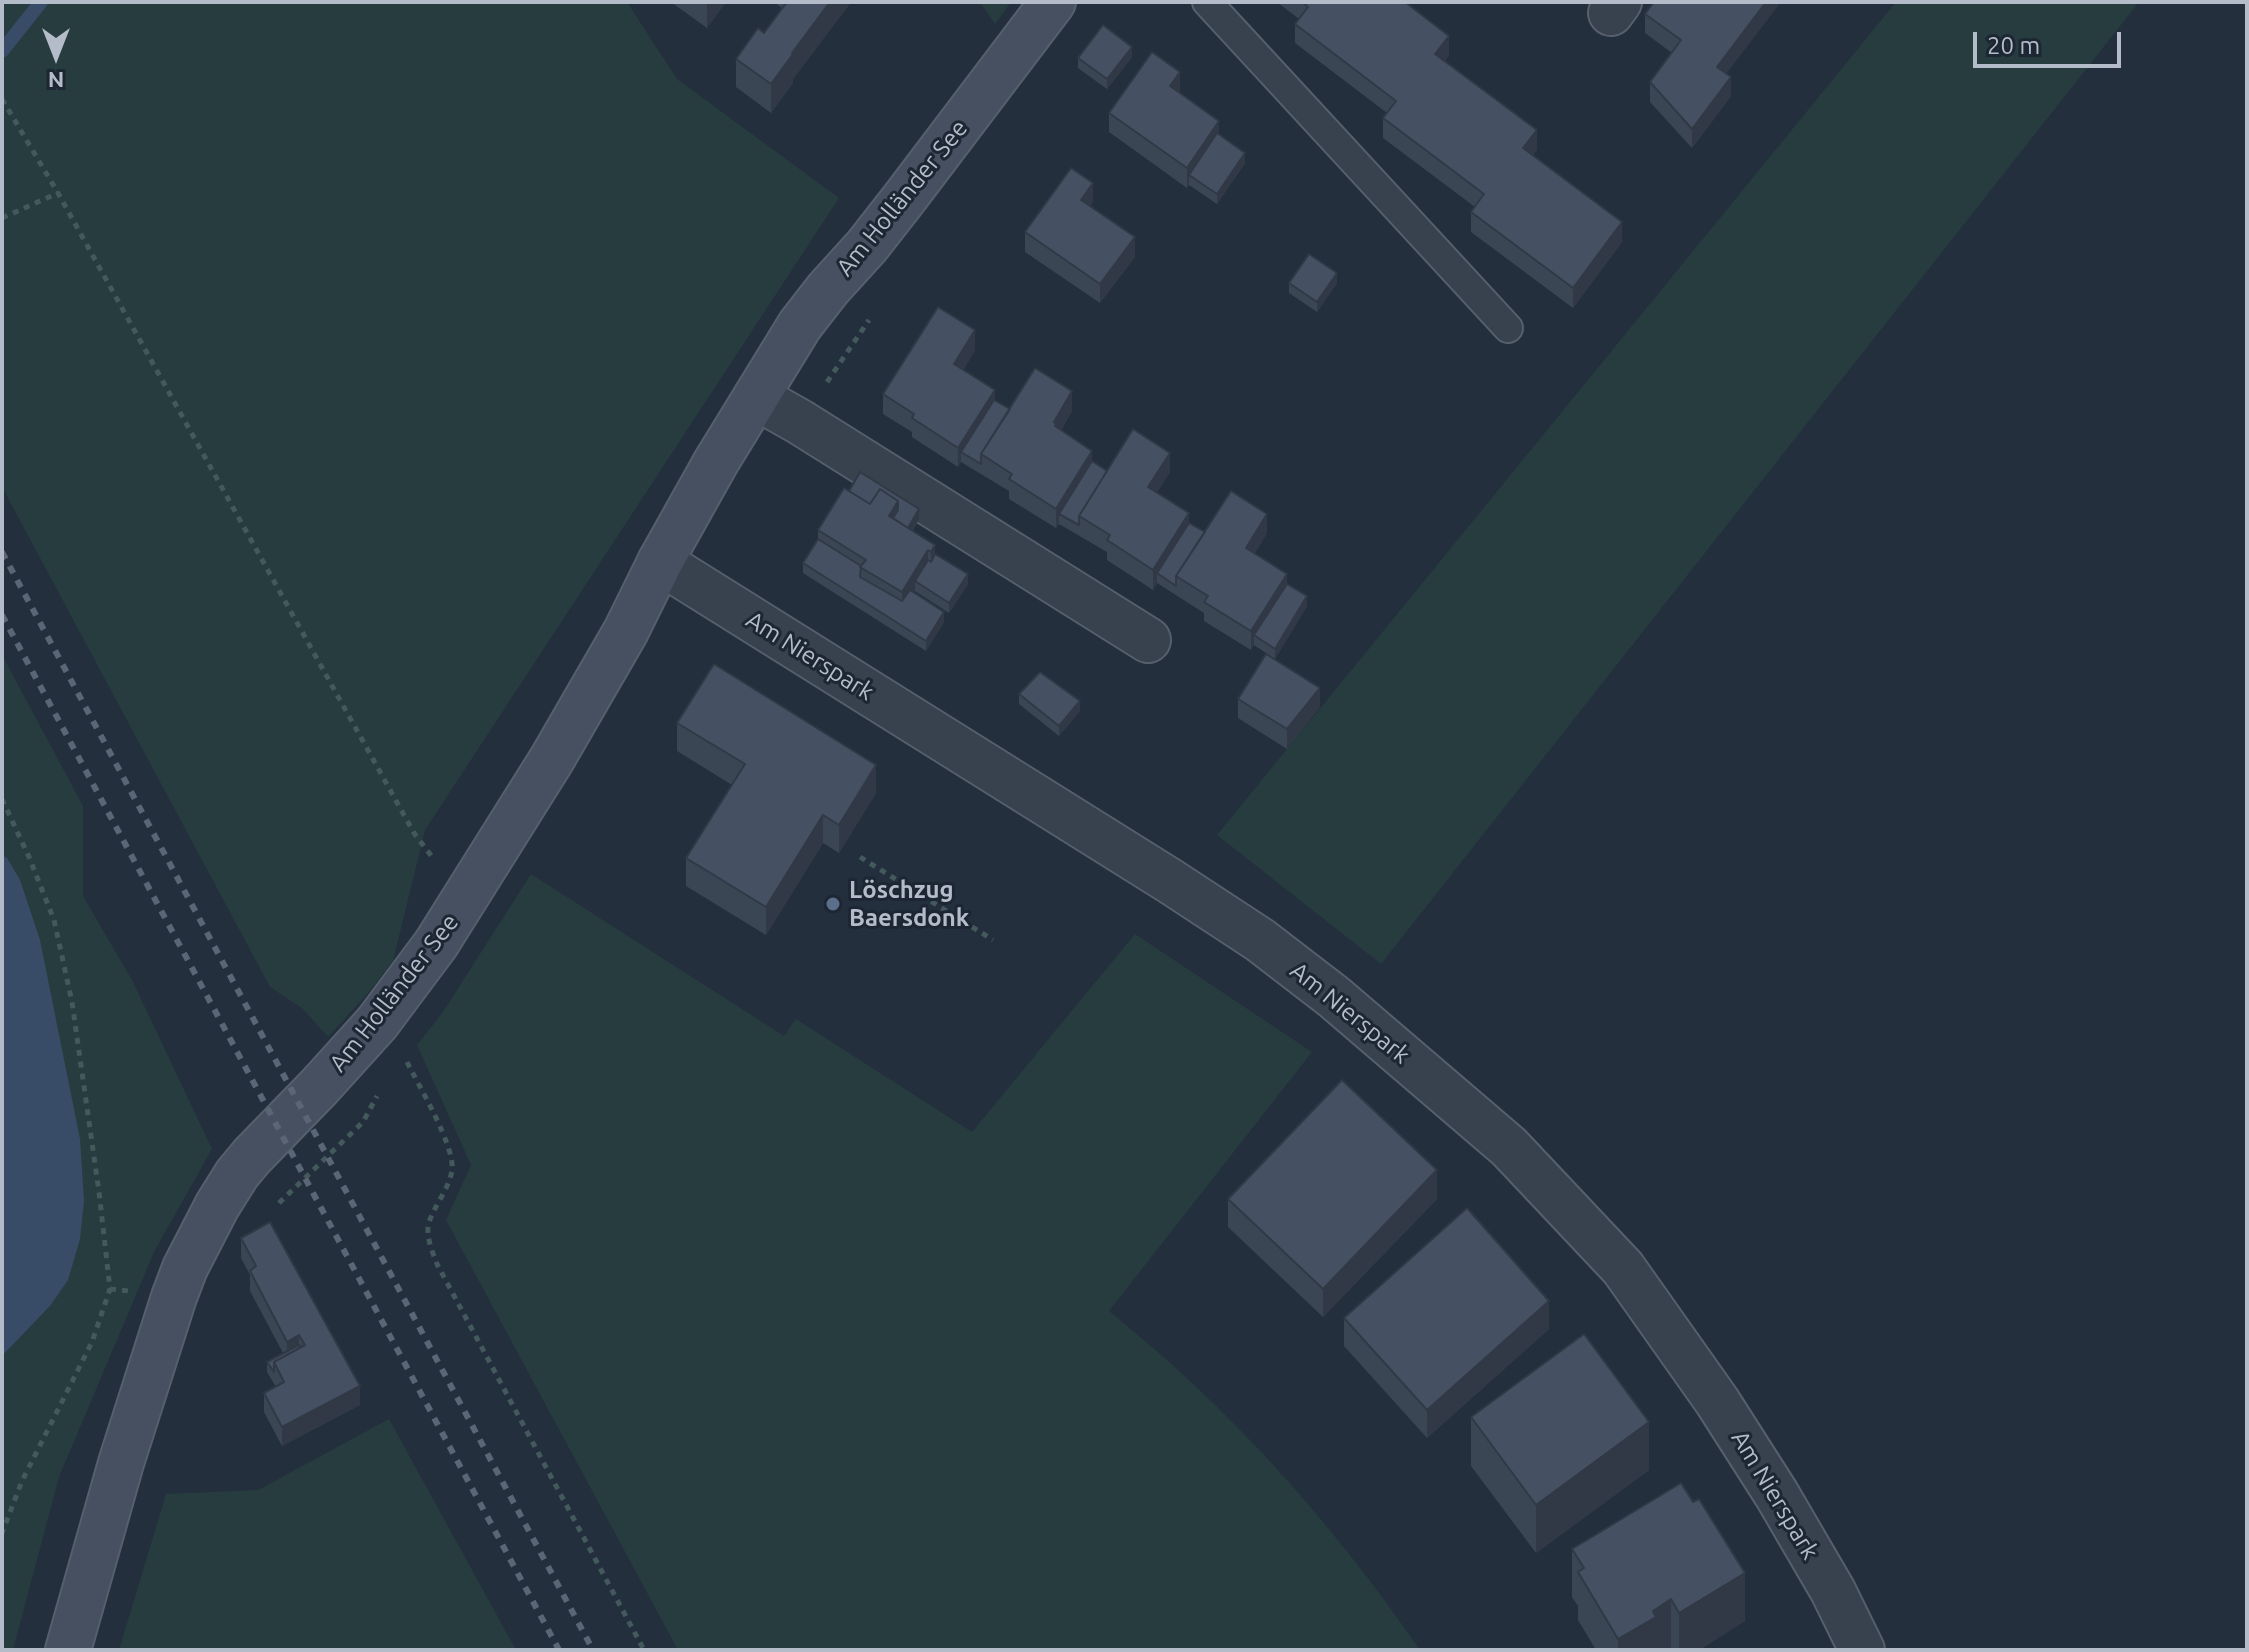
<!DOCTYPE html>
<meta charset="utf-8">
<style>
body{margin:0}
#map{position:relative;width:2249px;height:1652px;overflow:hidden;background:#242f3e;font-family:Ubuntu,sans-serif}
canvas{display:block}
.frame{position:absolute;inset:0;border:4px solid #b4bcc9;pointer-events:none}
.north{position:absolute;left:16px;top:16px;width:80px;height:80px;-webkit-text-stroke:6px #1d2633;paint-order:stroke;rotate:180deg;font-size:22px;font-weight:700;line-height:32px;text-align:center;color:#b4bcc9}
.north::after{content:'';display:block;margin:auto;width:28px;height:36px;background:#b4bcc9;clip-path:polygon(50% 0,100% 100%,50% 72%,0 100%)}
.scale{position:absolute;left:1973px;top:32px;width:148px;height:36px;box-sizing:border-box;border:4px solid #b4bcc9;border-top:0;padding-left:10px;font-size:24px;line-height:28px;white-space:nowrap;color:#b4bcc9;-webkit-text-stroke:6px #1d2633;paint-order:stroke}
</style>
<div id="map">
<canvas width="2249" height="1652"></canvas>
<div class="frame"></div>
<div class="north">N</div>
<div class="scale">20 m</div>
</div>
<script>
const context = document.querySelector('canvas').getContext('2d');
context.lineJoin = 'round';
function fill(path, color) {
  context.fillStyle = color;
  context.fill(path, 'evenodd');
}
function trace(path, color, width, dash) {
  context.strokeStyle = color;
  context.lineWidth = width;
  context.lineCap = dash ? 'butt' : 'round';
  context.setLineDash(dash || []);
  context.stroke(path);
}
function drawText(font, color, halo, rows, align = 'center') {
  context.font = font + ' Ubuntu,sans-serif';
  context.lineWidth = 6;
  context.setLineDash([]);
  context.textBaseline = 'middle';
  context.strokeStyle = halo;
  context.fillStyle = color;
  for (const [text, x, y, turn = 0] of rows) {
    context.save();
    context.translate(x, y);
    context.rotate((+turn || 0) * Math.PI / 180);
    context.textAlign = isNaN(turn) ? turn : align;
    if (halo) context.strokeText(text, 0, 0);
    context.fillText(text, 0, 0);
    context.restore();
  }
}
const green = new Path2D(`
 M2,2H627L677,79L839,198L425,830L393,961L368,993L328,1037L303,1009L270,987L2,487Z
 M980,2H1011L995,24Z
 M1896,2H2139L1381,964L1217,835Z
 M2,655L83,806V896L133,982L212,1149L155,1250L59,1477L13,1650H2V1356L50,1306L7,858L2,855Z
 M531,874L784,1036L796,1019L972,1132L1135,934L1312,1052L1109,1311C1230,1408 1332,1522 1420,1650H678L446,1220L471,1165L417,1045L443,1012Z
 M389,1419L516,1650H119L166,1494L258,1490Z`);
const water = new Path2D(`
 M2,855L7,858L20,880L40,940L80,1139L84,1201L80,1239L68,1280L50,1306L2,1356Z`);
const stream = new Path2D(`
 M2,51L41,2`);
const path = new Path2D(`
 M2,99L58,193L414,833L433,858
 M2,218L58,193
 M827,382L869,320
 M2,799L29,857L54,920L72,1002L99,1192L110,1289L92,1342L22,1481L2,1533
 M860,857L993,940
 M407,1062C419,1086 455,1146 452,1170C449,1191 430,1210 428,1228C427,1240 433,1253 437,1264L644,1650
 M279,1203L363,1122L377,1096
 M110,1289L129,1291`);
const lane = new Path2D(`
 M1207,2L1508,328`);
const street = new Path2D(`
 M1611,13L1619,2
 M756,397L800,422L1148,640
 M660,562L1170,881L1260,940L1334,997L1509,1147L1623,1268L1717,1401L1777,1495L1833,1591L1862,1650`);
const secondary = new Path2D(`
 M68,1650L121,1463L174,1297L185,1268L217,1206L237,1174L252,1156L320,1086L377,1023L436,944L552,759L626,631L660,562L716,462L800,325L828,289L867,246L903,200L1053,2`);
const rail = new Path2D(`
 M2,552L593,1650
 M2,615L559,1650`);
const wall = new Path2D(`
 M671,2H726L707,28Z
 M774,2H851L793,79V83L771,113L736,87V59L764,33L782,8Z
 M1277,2H1405L1449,55L1445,61L1537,150L1533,155L1622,242L1573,308L1471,232V212L1475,207L1383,138V118L1387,113L1295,43V24L1299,19Z
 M1645,14L1727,73L1731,96L1692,148L1650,102V82L1672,53L1645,33Z
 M1132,57L1107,89L1078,68V58Z
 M1180,92L1179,93L1245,163L1217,204L1189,185L1187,188L1109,132V113Z
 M1093,202L1090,206L1135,257L1100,303L1025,252V232Z
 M1289,283H1337L1317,312L1289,293Z
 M975,350L963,370L995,400L1010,409L1072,411L1061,430L1092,462L1107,471L1170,472L1157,492L1189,523L1205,532L1267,533L1255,553L1287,584L1307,606L1275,659L1254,645L1251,650L1204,621V613L1157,583L1153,590L1107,560V552L1059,524L1056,528L1009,499V491L961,462L958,467L912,437V432L883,414V394Z
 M849,491L919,519L913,530L935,554L968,584L949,613L915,591L914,592L944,622L926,651L803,573V563L818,539V530Z
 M1019,694L1080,711L1059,736L1019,704Z
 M1238,699L1320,707L1287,749L1238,718Z
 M677,723L876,793L839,853L823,843L766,935L686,886V858L732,785L677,751Z
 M1228,1199H1437L1323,1317L1228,1227Z
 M241,1238L360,1405L282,1446L264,1412V1393L276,1387L267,1372V1362L283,1353L250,1291V1275L241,1258Z
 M1344,1318L1549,1329L1427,1438L1344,1346Z
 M1471,1417L1649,1470L1536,1553L1471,1466Z
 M1572,1549L1745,1621L1699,1650H1673L1671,1648L1668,1650H1596L1578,1620V1606L1572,1597Z`);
const shadedWall = new Path2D(`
 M707,2H726L707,28Z
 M830,2H851L793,79V83L771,113V84L792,53Z
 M1766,2H1781L1717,86V67Z
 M1449,36V55L1435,74V54Z
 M1132,47V57L1107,89V79Z
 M1180,72V92L1170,106V86Z
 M1731,77V96L1692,148V129Z
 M1219,121V141L1189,175V185L1187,188V168Z
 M1537,130V150L1523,167V148Z
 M1245,153V163L1217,204V194Z
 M1093,183V202L1081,219V200Z
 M1622,222V242L1573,308V288Z
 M1135,237V257L1100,303V284Z
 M1337,273V283L1317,312V302Z
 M975,330V350L954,383V364Z
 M995,390V409L961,452V462L958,467V448Z
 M1072,391V411L1056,437L1054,422Z
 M1092,451V471L1059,514V524L1056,528V509Z
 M1170,453V472L1148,506V487Z
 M898,501V520L889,516Z
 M919,509V519L904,544V534Z
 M1189,513V533L1157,573V583L1153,590V570Z
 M1267,514V533L1246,567V548Z
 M935,545V564L931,572V552Z
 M928,550V570L915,581V591L902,611V592Z
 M968,574V584L949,613V603Z
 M1287,574V593L1254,635V645L1251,650V631Z
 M1307,596V606L1275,659V649Z
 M944,612V622L926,651V641Z
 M1320,688V707L1287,749V729Z
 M1080,701V711L1059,736V726Z
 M876,765V793L839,853V825Z
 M823,815V843L766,935V907Z
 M1437,1170V1199L1323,1317V1289Z
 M1549,1301V1329L1427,1438V1410Z
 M299,1335V1354L287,1361V1342Z
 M360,1386V1405L282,1446V1427Z
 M1649,1422V1470L1536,1553V1505Z
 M1745,1573V1621L1699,1650H1679V1613Z
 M1671,1599V1648L1668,1650H1618V1639L1653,1611Z`);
const building = new Path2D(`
 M787,2H830L792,53L793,54L771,84L736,59L758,28L764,33Z
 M1302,2H1405L1449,36L1435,54L1537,130L1523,148L1622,222L1573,288L1471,212L1484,194L1383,118L1396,101L1295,24L1308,7Z
 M1654,2H1766L1717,67L1731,77L1692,129L1650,82L1681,40L1645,14Z
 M1103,25L1132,47L1107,79L1078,58Z
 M1152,52L1180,72L1170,86L1219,121L1187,168L1109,113Z
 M1217,133L1245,153L1217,194L1189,175Z
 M1071,168L1093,183L1081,200L1135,237L1100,284L1025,232Z
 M1309,254L1337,273L1317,302L1289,283Z
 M938,307L975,330L954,364L995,390L958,448L912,418L914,414L883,394Z
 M1035,368L1072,391L1054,422L1056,424L1055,426L1092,451L1056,509L1009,479L1012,474L981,454Z
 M994,400L1010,409L981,454V464L961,452Z
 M1133,429L1170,453L1148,487L1189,513L1153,570L1107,540L1110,535L1079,516Z
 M1092,461L1107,471L1079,516V525L1059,514Z
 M860,472L919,509L908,528L893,518L898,510V501L880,489L870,504L849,491Z
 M844,488L870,504L880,489L898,501L889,516L935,545L931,552L928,550L902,592L860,567L866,560L818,530Z
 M1231,491L1267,514L1246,548L1287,574L1251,631L1204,602L1208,596L1176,576Z
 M1189,523L1205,532L1176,576V586L1157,573Z
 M818,539L861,566L860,577L902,601L910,590L944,612L926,641L803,563Z
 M935,554L968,574L949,603L915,581L928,560L931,562Z
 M1287,584L1307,596L1275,649L1254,635Z
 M1266,654L1320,688L1287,729L1238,699Z
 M714,664L876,765L839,825L823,815L766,907L686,858L745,764L677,723Z
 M1040,672L1080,701L1059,726L1019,694Z
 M1342,1080L1437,1170L1323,1289L1228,1199Z
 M1467,1208L1549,1301L1427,1410L1344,1318Z
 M270,1222L360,1386L282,1427L264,1393L284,1382L274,1362L305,1345L299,1335L287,1342L250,1271L256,1266L241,1238Z
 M1584,1334L1649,1422L1536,1505L1471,1417Z
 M299,1345L301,1347L274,1362V1372L267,1362Z
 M1681,1483L1693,1502L1699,1499L1745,1573L1679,1613L1671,1599L1653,1611L1656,1617L1618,1639L1578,1572L1584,1568L1572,1549Z`);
const markers = [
 [833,904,8,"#5c6f8a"]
];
const streetNames = [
 ["Am Holländer See",902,198,-51],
 ["Am Nierspark",810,656,32],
 ["Am Holländer See",394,993,-52],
 ["Am Nierspark",1350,1013,39],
 ["Am Nierspark",1775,1495,59]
];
const poiNames = [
 ["Löschzug",849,890],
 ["Baersdonk",849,918]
];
fill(green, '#263c3f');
fill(water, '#394c67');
trace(stream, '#394c67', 14);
trace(lane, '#565f6c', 32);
trace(street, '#565f6c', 48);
trace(secondary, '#565f6c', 48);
trace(path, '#44595c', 5, [6, 6]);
trace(lane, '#38414e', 28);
trace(street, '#38414e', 44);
trace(secondary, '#465061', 44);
trace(rail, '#5a6575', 6, [8, 8]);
fill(wall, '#3b4654');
fill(shadedWall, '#303945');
fill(building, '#455162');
trace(building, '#303945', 2);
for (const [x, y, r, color] of markers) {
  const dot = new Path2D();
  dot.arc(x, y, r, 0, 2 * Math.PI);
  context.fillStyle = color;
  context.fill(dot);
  trace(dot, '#1d2633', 3);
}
drawText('24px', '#b4bcc9', '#1d2633', streetNames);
drawText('bold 24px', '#b4bcc9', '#1d2633', poiNames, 'left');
</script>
